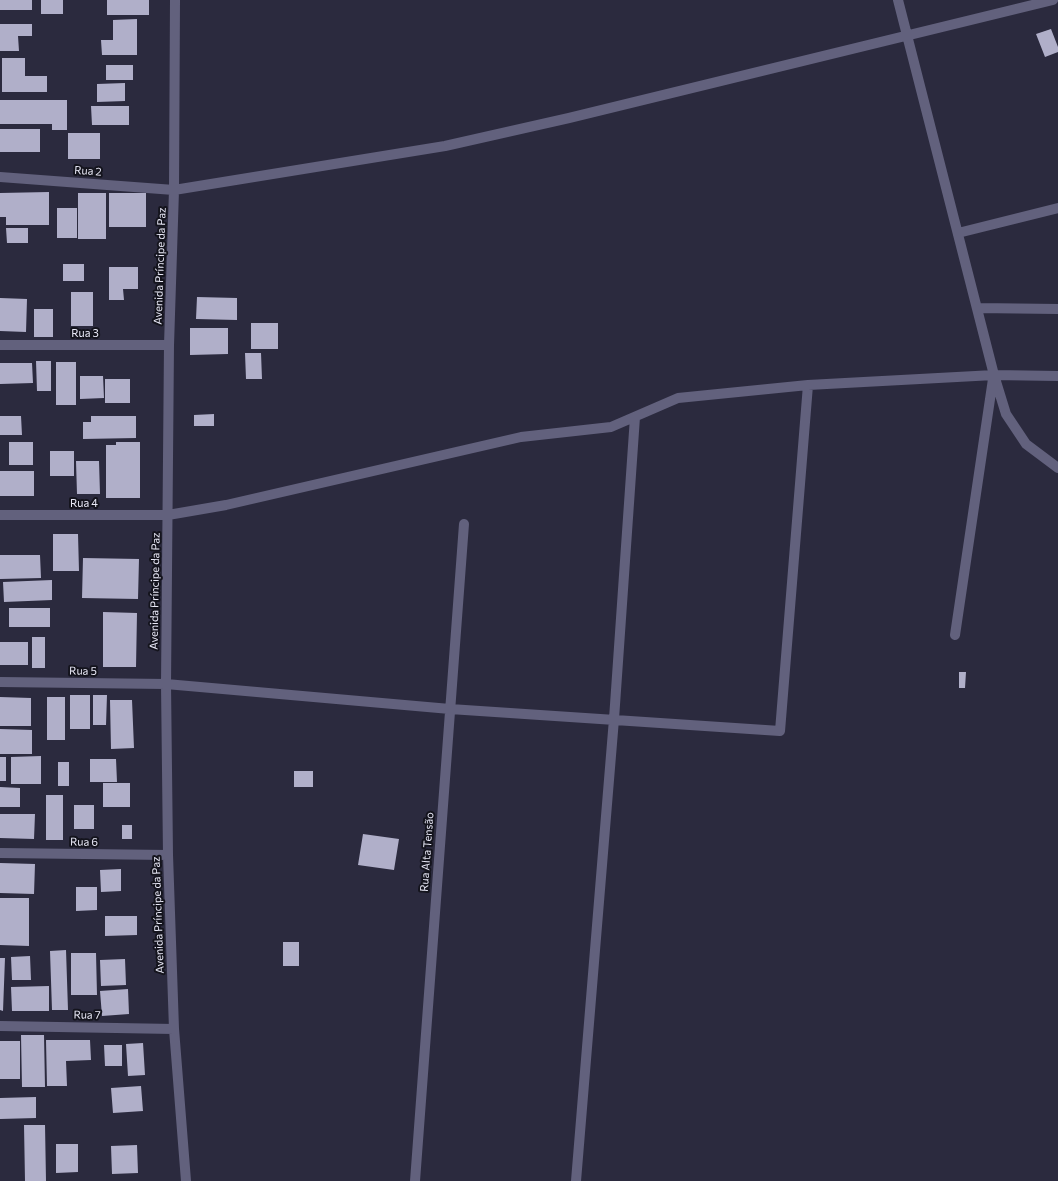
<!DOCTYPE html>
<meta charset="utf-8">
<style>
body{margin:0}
canvas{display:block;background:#2b2a3e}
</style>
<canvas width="1058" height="1181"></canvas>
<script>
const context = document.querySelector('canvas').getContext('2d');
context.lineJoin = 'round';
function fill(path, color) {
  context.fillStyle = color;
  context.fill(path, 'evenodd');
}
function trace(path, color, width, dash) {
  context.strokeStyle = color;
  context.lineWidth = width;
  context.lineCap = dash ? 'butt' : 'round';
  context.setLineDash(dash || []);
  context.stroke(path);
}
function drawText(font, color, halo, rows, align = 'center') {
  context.font = font + ' Commissioner,sans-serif';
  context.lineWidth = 4;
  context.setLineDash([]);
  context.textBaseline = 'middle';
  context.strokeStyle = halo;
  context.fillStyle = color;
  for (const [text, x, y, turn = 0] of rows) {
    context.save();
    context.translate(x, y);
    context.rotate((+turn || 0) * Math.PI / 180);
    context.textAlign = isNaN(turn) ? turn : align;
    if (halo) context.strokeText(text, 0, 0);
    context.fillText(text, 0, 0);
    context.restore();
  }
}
const building = new Path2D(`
 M0,0H32V10H0Z
 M41,0H63V14H41Z
 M107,0H149V15H107Z
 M137,19V55H102L101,40H113V20Z
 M0,24H32V36H18L19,51H0Z
 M1051,29L1058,47V52L1045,57L1036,34Z
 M2,58H25V76H47V92H2Z
 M106,65H133V80H106Z
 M125,83V101L97,102V84Z
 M0,100H67V130H52V124H0Z
 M91,106H129V125H92Z
 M0,129H40V152H0Z
 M68,133H100V159H68Z
 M49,192V225H6V217H0V193Z
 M78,193H106V239H78Z
 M109,193H146V227H109Z
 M57,208H77V238H57Z
 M6,228H28V243H7Z
 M63,264H84V281H63Z
 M109,267H138V289H123L124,300H109Z
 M71,292H93V326H71Z
 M197,297L237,298V320L196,319Z
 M0,298L27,299L26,332L0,331Z
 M34,309H53V337H34Z
 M251,323H278V349H251Z
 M190,328H228V354L190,355Z
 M245,353H261L262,379H246Z
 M36,361H51V391H37Z
 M56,362H76V405H56Z
 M0,363H32L33,383L0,384Z
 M80,376H103L104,398L80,399Z
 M105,379H130V403H105Z
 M214,414V426H194V415Z
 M0,416H21L22,435H0Z
 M91,416H136V438L83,439V422H91Z
 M9,442H33V465H9Z
 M116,442H140V498H106V445H116Z
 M50,451H74V476H50Z
 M76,461H99L100,494H77Z
 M0,471H34V496H0Z
 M53,534H78L79,571H53Z
 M0,555H40L41,578L0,579Z
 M83,558L139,559L138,599L82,598Z
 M52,580V600L4,602L3,582Z
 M9,608H50V627H9Z
 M103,612L137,613L136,667H103Z
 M32,637H45V668H32Z
 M0,642H28V665H0Z
 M959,672H966L965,688H959Z
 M70,695H90V729H70Z
 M93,695H107L106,725H93Z
 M0,697L31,698V726H0Z
 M47,697H65V740H47Z
 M110,700H132L134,748L111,749Z
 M0,729L32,730V754H0Z
 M41,756V784H11V757Z
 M0,757H6V781H0Z
 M90,759H116L117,782H90Z
 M58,762H69V786H58Z
 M294,771H313V787H294Z
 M103,783H130V807H103Z
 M0,787L20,788V807H0Z
 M46,795H63V840H46Z
 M74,805H94V829H74Z
 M0,814H35L34,839L0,838Z
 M122,825H132V839H122Z
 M363,834L399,839L394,870L358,865Z
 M0,863L35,864L34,894L0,893Z
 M121,869V891L101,892L100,870Z
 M76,887H97V910L76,911Z
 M0,898H29V946L0,945Z
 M105,916H137V935L105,936Z
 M283,942H299V966H283Z
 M66,950L68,1010H52L50,951Z
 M71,953H96L97,995H71Z
 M30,956L31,980H12L11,957Z
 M0,958H5L3,1011L0,1010Z
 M125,959L126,985L101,986L100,960Z
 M49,986V1011H12L11,987Z
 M128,989L129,1014L102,1016L100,991Z
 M21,1035H44L45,1087H22Z
 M46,1040H90L91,1060L66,1061L67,1086H47Z
 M0,1041H20V1079H0Z
 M143,1043L145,1075L128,1076L126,1044Z
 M104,1045H122V1066H105Z
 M141,1086L143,1111L113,1113L111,1088Z
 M36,1097V1118L0,1119V1098Z
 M24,1125H45L46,1181H25Z
 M56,1144H78V1172L56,1173Z
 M137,1145L138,1173L112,1174L111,1146Z`);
const minor = new Path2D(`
 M175,0L174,190L169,345L166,684L168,855L174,1029L186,1181
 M898,0L994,375L1006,414L1026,444L1058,468
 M0,177L174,190L445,146L569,118L1053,0
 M958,233L1058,208
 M977,308L1058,309
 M0,345H169
 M808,385L994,375L1058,376
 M0,515H168L226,505L521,437L611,427L678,398L808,385L780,731L450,709L166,684L0,682
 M955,635L993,379
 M0,853L168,855
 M0,1026L174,1029
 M415,1181L464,524
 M576,1181L614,719L635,417`);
const streetNames = [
 ["Rua 2",88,171,4],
 ["Avenida Príncipe da Paz",160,266,-88],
 ["Rua 3",85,333],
 ["Rua 4",84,503],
 ["Avenida Príncipe da Paz",155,591,-89],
 ["Rua 5",83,671,1],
 ["Rua 6",84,842,1],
 ["Rua Alta Tensão",427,852,-86],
 ["Avenida Príncipe da Paz",158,915,-92],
 ["Rua 7",87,1015,1]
];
fill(building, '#b0afc9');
trace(minor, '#62617d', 10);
drawText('11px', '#e9e9f7', '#14141d', streetNames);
</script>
